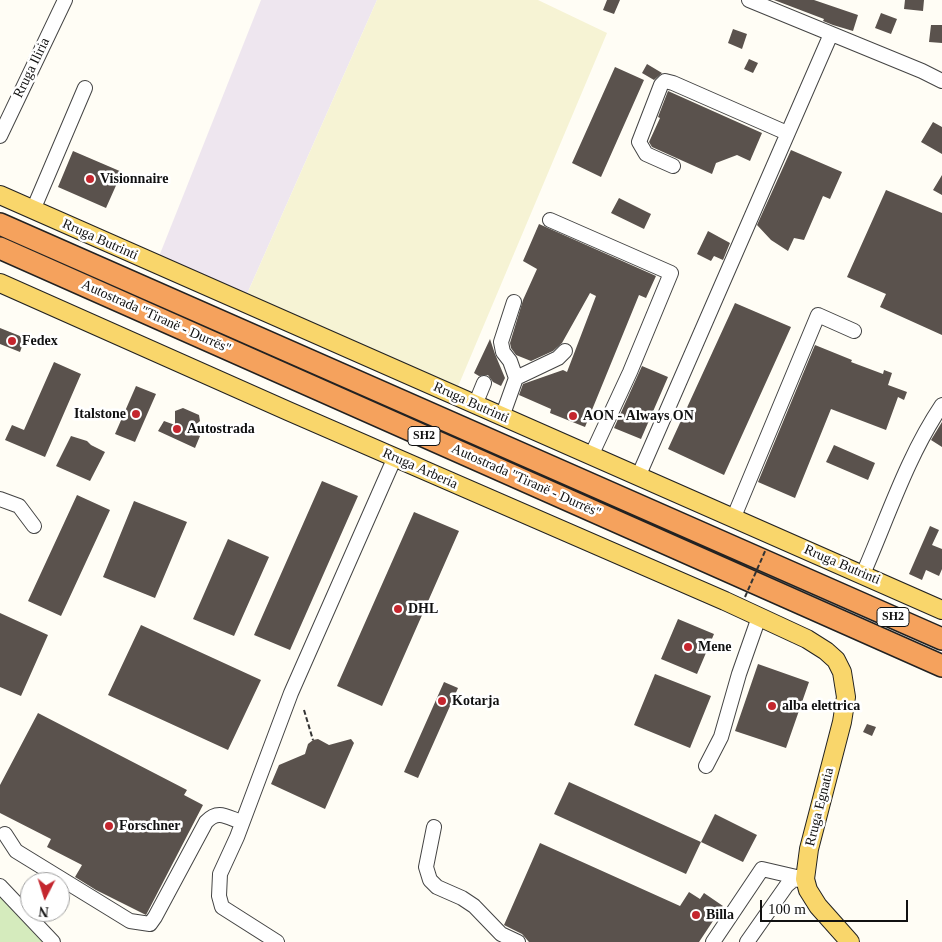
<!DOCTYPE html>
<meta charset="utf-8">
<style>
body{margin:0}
#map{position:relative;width:942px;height:942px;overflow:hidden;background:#fffdf5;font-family:"Times New Roman",serif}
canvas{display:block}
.north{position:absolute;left:20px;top:872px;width:50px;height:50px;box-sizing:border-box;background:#fff;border:1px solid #a0a0a0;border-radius:50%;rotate:185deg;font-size:14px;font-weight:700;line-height:20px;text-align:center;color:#111}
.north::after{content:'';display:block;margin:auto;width:18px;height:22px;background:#c4262e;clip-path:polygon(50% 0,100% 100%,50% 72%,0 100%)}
.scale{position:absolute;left:760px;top:900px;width:148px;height:22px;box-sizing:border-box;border:2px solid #111;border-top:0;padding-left:6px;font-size:15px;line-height:18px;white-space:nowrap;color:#111;-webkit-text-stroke:4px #fff;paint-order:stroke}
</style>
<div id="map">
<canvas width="942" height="942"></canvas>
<div class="north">N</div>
<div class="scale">100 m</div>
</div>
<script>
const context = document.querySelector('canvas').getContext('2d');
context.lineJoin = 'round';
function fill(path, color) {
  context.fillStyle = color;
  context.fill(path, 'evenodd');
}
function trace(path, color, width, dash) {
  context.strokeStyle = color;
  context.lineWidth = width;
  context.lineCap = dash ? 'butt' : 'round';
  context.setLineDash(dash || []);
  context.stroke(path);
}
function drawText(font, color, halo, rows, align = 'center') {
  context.font = font + ' "Times New Roman",serif';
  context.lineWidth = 5;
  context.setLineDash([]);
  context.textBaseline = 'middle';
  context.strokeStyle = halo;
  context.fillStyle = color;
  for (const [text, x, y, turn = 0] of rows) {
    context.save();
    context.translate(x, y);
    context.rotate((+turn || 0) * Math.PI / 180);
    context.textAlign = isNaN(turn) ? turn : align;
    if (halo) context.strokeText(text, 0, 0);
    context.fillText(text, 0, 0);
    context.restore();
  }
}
const industrial = new Path2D(`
 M261,0H377L243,303L156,264Z`);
const farmland = new Path2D(`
 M377,0H538L607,33L454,396L243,303Z`);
const green = new Path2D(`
 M0,889L50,942H0Z`);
const building = new Path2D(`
 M607,0H620L614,14L603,10Z
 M774,0H814L858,15L853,31L833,25L823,21L824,19Z
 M905,0H924L923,11L904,9Z
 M881,13L897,19L891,34L875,28Z
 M931,25H942V43L929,42Z
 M733,29L747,34L742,49L728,43Z
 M749,59L758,63L753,73L744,69Z
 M647,64L662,73L654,80L642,73Z
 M615,67L644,80L601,177L572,163Z
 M668,91L762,133L750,161L737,155L716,163L712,174L652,147L649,142L660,118L658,117Z
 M933,122L942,127V154L921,142Z
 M791,150L842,172L830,199L823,196L804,240L794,238L788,251L771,240L757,225Z
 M73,151L122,172L106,208L58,187Z
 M942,175V195L933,190Z
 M886,190L942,213V335L880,307L886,294L847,277Z
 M619,198L651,214L644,229L611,213Z
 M539,224L656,276L646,298L639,295L585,427L550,413L551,409L519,395L523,384L563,370L567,372L596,296L590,293L562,343L553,351L531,361L516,355L511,348L510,343L523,300L537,269L523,261Z
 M708,231L730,243L723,260L714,256L711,261L697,254Z
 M735,303L791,327L724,475L668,449Z
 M0,328L25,338L20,352L0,344Z
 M490,339L495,354L505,378L501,386L493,382L488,375L479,376L474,373Z
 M815,345L852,360L851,362L883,374L884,370L892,373L888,385L907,392L904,400L898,397L886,430L831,409L795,498L758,482Z
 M54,362L81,374L45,457L5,440L12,425L24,430Z
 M642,366L668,377L641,439L614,428Z
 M136,386L156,394L135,442L115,434Z
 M183,408L199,415L200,421L189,431L200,436L195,448L158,431L164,421L175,425V411Z
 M942,422V447L931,440Z
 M71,436L87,441L91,445L105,452L90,481L56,466Z
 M834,445L875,463L868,480L826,462Z
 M322,481L358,496L290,650L254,635Z
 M77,495L110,510L61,616L28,601Z
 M134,501L187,522L155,598L103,577Z
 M414,512L459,531L382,706L337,686Z
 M930,526L939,530L932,545L942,549V569L939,576L926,570L922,580L909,574Z
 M228,539L269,557L234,636L193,619Z
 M0,613L48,635L21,696L0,687Z
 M678,619L714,634L697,674L661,659Z
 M141,625L261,680L228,750L108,695Z
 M758,664L809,682L786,748L735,731Z
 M655,674L711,696L690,748L634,725Z
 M444,682L458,688L418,778L404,772Z
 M38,713L187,790L184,795L203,805L146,915L96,890L75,877L82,865L47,847L51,839L0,813V785Z
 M867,724L876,727L872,736L863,732Z
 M318,739L329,745L351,739L354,743L325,809L271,784L279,765L305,754L308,744L313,740Z
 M569,782L701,842L686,874L554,814Z
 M715,814L757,835L743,862L701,842Z
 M540,843L680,906L689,892L700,899L704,893L723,906L699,942H529L522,934L504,925Z`);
const path = new Path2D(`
 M304,710L313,740`);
const minor = new Path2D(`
 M749,0L922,71L942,81
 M0,136L65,0
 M673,166L646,154L639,142L661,85L665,81L673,83L787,133
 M33,210L85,88
 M550,220L671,273L630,372L591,456
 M514,302L501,342L503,352L510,361L516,378
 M475,405L484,383
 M502,417L516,378L558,358L565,351
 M638,477L831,34
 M0,499L19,506L34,526
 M733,519L818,315L854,331
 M863,574C888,517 907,457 942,405
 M706,766L721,737L739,674L759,617
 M434,827L426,867L430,880L437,887L462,898L474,906L501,934L518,942
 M5,834L16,851L130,921L150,924L155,917L206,822C218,809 227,817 241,822
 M0,886L53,942
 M277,942L222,907L219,896L220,874L237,837L291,693L395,457
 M713,942L762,869L805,879
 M747,942L787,885L793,880L805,879`);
const major = new Path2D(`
 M0,195L942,610
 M0,283L288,411L725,601L807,639L826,651L836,660L842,672L846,697L842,722L809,849L805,879L808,890L818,906L850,942`);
const highway = new Path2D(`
 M0,224L942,639
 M0,248L942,666`);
const pathBridge = new Path2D(`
 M745,597L766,549`);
const markers = [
 [90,179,5,"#c4262e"],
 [12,341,5,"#c4262e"],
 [136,414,5,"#c4262e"],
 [573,416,5,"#c4262e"],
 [177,429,5,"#c4262e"],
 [398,609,5,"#c4262e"],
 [688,647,5,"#c4262e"],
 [442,701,5,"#c4262e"],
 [772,706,5,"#c4262e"],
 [109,826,5,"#c4262e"],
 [696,915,5,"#c4262e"]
];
const shields = [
 [424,436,32],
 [893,617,32]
];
const shieldNames = [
 ["SH2",424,436],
 ["SH2",893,617]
];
const streetNames = [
 ["Rruga Iliria",32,68,-64],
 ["Rruga Butrinti",100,240,24],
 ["Autostrada \"Tiranë - Durrës\"",156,317,24],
 ["Rruga Butrinti",471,403,24],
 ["Rruga Arberia",420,469,24],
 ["Autostrada \"Tiranë - Durrës\"",526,481,24],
 ["Rruga Butrinti",842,565,23],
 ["Rruga Egnatia",820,807,-76]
];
const poiNames = [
 ["Visionnaire",100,179],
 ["Fedex",22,341],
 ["Italstone",126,414,"right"],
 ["AON - Always ON",583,416],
 ["Autostrada",187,429],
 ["DHL",408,609],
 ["Mene",698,647],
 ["Kotarja",452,701],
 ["alba elettrica",782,706],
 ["Forschner",119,826],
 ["Billa",706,915]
];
fill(industrial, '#eee6ef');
fill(farmland, '#f6f3d4');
fill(green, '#d5ebbd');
fill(building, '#5a524d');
trace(minor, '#444', 16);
trace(major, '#222', 20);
trace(highway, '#222', 24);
trace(path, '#333', 2, [5, 2.5]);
trace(minor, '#fff', 14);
trace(major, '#f9d66b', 18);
trace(highway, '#f5a25d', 21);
trace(pathBridge, '#333', 2, [5, 2.5]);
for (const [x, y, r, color] of markers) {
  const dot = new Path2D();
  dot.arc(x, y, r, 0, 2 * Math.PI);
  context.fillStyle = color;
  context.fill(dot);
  trace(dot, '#fff', 2);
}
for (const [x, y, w] of shields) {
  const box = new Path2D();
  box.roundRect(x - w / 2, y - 9.5, w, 19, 4);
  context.fillStyle = '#fff';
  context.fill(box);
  trace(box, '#111', 1);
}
drawText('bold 12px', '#111', null, shieldNames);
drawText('14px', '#111', '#fff', streetNames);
drawText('bold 14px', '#111', '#fff', poiNames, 'left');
</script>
